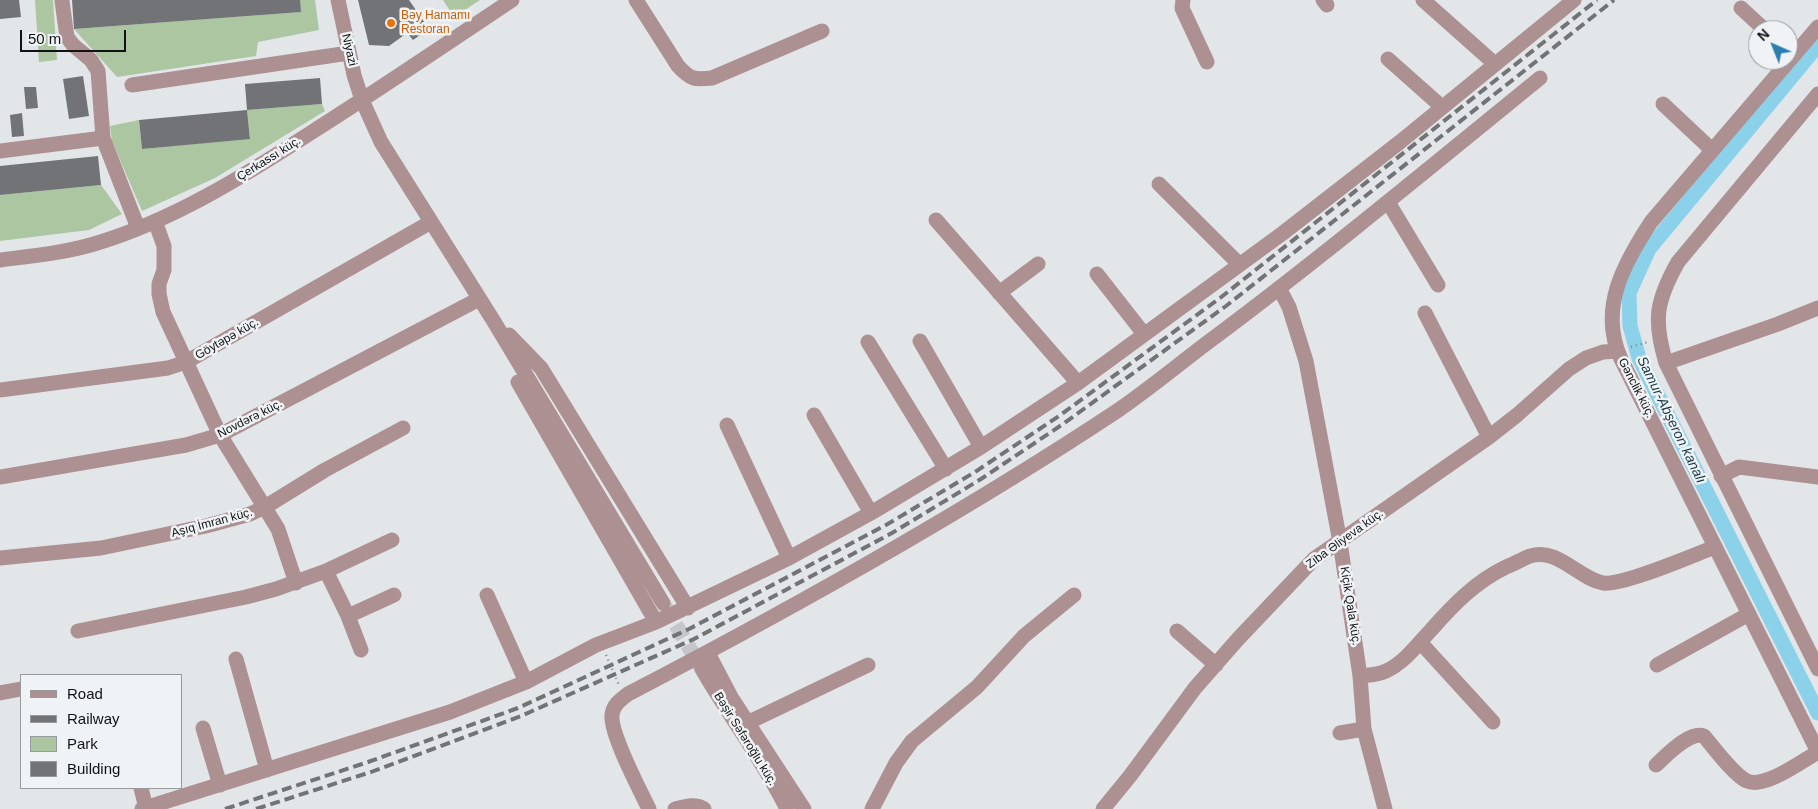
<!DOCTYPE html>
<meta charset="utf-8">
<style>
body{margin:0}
#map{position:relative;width:1818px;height:809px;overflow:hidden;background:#e3e6e9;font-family:Arial,sans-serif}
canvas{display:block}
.legend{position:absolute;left:20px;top:674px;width:162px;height:115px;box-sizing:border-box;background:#f0f3f6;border:1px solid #97999b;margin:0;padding:6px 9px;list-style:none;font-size:15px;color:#111213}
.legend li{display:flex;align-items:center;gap:10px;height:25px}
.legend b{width:25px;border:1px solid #97999b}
.north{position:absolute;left:1748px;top:20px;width:50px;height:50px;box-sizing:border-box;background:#f0f3f6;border:1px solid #97999b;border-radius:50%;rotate:316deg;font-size:14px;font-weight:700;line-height:20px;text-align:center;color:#111213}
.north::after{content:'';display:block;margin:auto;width:18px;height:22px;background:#2d7daf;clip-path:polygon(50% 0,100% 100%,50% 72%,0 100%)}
.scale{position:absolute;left:20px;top:30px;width:106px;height:22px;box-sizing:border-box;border:2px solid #111213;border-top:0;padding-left:6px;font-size:15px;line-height:18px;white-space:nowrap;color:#111213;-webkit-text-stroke:4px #f0f3f6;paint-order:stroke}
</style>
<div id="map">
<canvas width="1818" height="809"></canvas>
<ul class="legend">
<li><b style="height:6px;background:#ad9091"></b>Road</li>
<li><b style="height:6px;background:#717375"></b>Railway</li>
<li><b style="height:14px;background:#abc6a1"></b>Park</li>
<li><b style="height:14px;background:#717376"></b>Building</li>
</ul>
<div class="north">N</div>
<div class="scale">50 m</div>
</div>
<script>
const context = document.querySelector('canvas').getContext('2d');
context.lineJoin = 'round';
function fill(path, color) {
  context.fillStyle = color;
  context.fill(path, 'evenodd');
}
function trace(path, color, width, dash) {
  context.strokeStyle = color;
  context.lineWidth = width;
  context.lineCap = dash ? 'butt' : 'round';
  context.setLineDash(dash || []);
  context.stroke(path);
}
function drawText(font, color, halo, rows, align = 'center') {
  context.font = font + ' Arial,sans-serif';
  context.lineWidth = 5;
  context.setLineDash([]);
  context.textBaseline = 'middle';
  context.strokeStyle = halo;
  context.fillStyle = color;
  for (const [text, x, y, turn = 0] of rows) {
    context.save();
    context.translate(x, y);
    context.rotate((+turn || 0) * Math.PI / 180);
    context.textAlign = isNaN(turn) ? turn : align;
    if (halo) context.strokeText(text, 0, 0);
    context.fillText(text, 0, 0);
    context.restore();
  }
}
const green = new Path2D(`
 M35,0H53L57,60L39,62Z
 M300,0H315L319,30L258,42L256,56L117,77L74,29L300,12Z
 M443,0H480L454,17Z
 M322,104L325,111L215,178L142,211L112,141L110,126L139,120L142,149L250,138L247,110Z
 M101,185L122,214L89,230L0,241V195Z`);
const canal = new Path2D(`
 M1818,45L1649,249L1629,293L1630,326L1639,358L1818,713`);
const building = new Path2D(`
 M0,0H19L21,17L0,19Z
 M72,0H300L301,12L74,29Z
 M358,0H409L429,29L413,40L407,33L389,46L369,45Z
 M83,76L89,116L69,119L63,79Z
 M320,78L322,104L247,110L245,84Z
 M24,87H36L38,108L26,109Z
 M247,110L250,139L142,149L139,120Z
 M22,113L24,136L12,137L10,115Z
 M98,156L101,185L0,195V166Z`);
const minorTunnel = new Path2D(`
 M664,605L702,669`);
const path = new Path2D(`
 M1631,347L1648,342
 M606,655L619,685`);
const minor = new Path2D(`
 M338,0L354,75L362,100L381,142L493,320L663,603
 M636,0L678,66C691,80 695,80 712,78L822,31
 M1183,0L1182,8L1207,62
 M1323,0L1327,5
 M1423,0L1495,64
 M62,1L67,37L73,45L91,60L98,71L103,138
 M1741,8L1765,30
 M1818,27L1651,222C1624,263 1598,309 1621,359L1818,752
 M1388,59L1442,107
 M132,85L349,53
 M1818,94L1678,262C1656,301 1653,320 1666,363L1818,669
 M1663,104L1712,150
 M0,151L103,138L138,228
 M1159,184L1239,264
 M1388,202L1438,285
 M936,220L1078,383
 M155,221L164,246V270L159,284V294L163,312L220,435L278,529L296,583
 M0,260C31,256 64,253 94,244C172,221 244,176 312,132C380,89 446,44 512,0
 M1097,274L1144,334
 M1279,288L1289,307L1306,361L1340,542L1360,676L1364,729L1385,809
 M999,293L1038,264
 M1425,313L1489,437
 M509,335L541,368L688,608
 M920,341L981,447
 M868,342L946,469
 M1666,363L1778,324L1818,308
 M518,382L656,622
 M0,390L168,368L186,362L431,222
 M814,415L871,513
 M727,425L789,558
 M1721,476L1739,467L1818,477
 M0,477L186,445L220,435L479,299
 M0,558L101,548L206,526L250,514L265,507L325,470L403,428
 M326,571L348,616L361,650
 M487,595L526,682
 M348,616L394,595
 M78,631L246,597L276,589L326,571L392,540
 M1177,631L1216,665
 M1420,642L1493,722
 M708,653L731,697L804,809
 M236,659L267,770
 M1657,665L1749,614
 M702,669C729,716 763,760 787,809
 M1360,676C1369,675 1378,675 1386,671C1404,663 1418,644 1431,630C1453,605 1475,582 1506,567C1514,564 1522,559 1530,556C1557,547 1578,578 1603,583C1623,586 1693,555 1715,547
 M0,693L21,689
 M747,723L868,665
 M203,728L220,785
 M1340,733L1364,729
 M1656,765C1667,755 1689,731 1704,736C1713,747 1735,776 1747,781C1765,789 1802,761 1818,752
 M141,788L146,808
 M142,809L450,712L526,682L596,645L656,622L789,558L871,513L981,447L1078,383L1283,233L1400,142L1574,0
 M649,809C640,790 610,734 612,715C613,705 620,700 628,694C795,607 960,515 1117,411C1152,387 1185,359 1219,334C1328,252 1433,165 1540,78
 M675,809C684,807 695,803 704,809
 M872,809L896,763L912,741L977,687L1024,636L1074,595
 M1103,809L1130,776L1195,688L1238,639L1314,559L1489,437L1517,415L1569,369L1586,358L1603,352L1617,351`);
const rail = new Path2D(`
 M225,809L368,762L518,708L689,629L886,525L975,472L1059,416L1220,298L1597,0
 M256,809L371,772L521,716L694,639L892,533L981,479L1063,424L1226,306L1614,0`);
const markers = [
 [391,23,5,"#e8710a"]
];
const foodNames = [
 ["Bәy Hamamı",401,16],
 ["Restoran",401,30]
];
const streetNames = [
 ["Niyazi",349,50,77],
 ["Çerkassı küç.",269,159,-32],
 ["Göytəpə küç.",227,339,-30],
 ["Gənclik küç.",1636,388,63],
 ["Novdərə küç.",250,419,-27],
 ["Aşıq İmran küç.",212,523,-15],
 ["Ziba Əliyeva küç.",1345,539,-36],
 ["Kiçik Qala küç.",1350,606,81],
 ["Bəşir Səfəroğlu küç.",745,739,58]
];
const waterNames = [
 ["Samur-Abşeron kanalı",1671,420,64]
];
fill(green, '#abc6a1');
trace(canal, '#8ad1e9', 15);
fill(building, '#717376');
trace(minorTunnel, '#c4c6c9', 15, [15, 8]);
trace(path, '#828486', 2.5, [1, 4]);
trace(minor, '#ad9091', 15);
trace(rail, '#717375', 4, [10, 5]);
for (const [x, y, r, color] of markers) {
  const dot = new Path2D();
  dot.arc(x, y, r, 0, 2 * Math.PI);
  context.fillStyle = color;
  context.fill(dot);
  trace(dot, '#f0f3f6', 2);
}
drawText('12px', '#c56008', '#f0f3f6', foodNames, 'left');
drawText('12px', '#111213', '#f0f3f6', streetNames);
drawText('italic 14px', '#163843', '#f0f3f6', waterNames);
</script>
